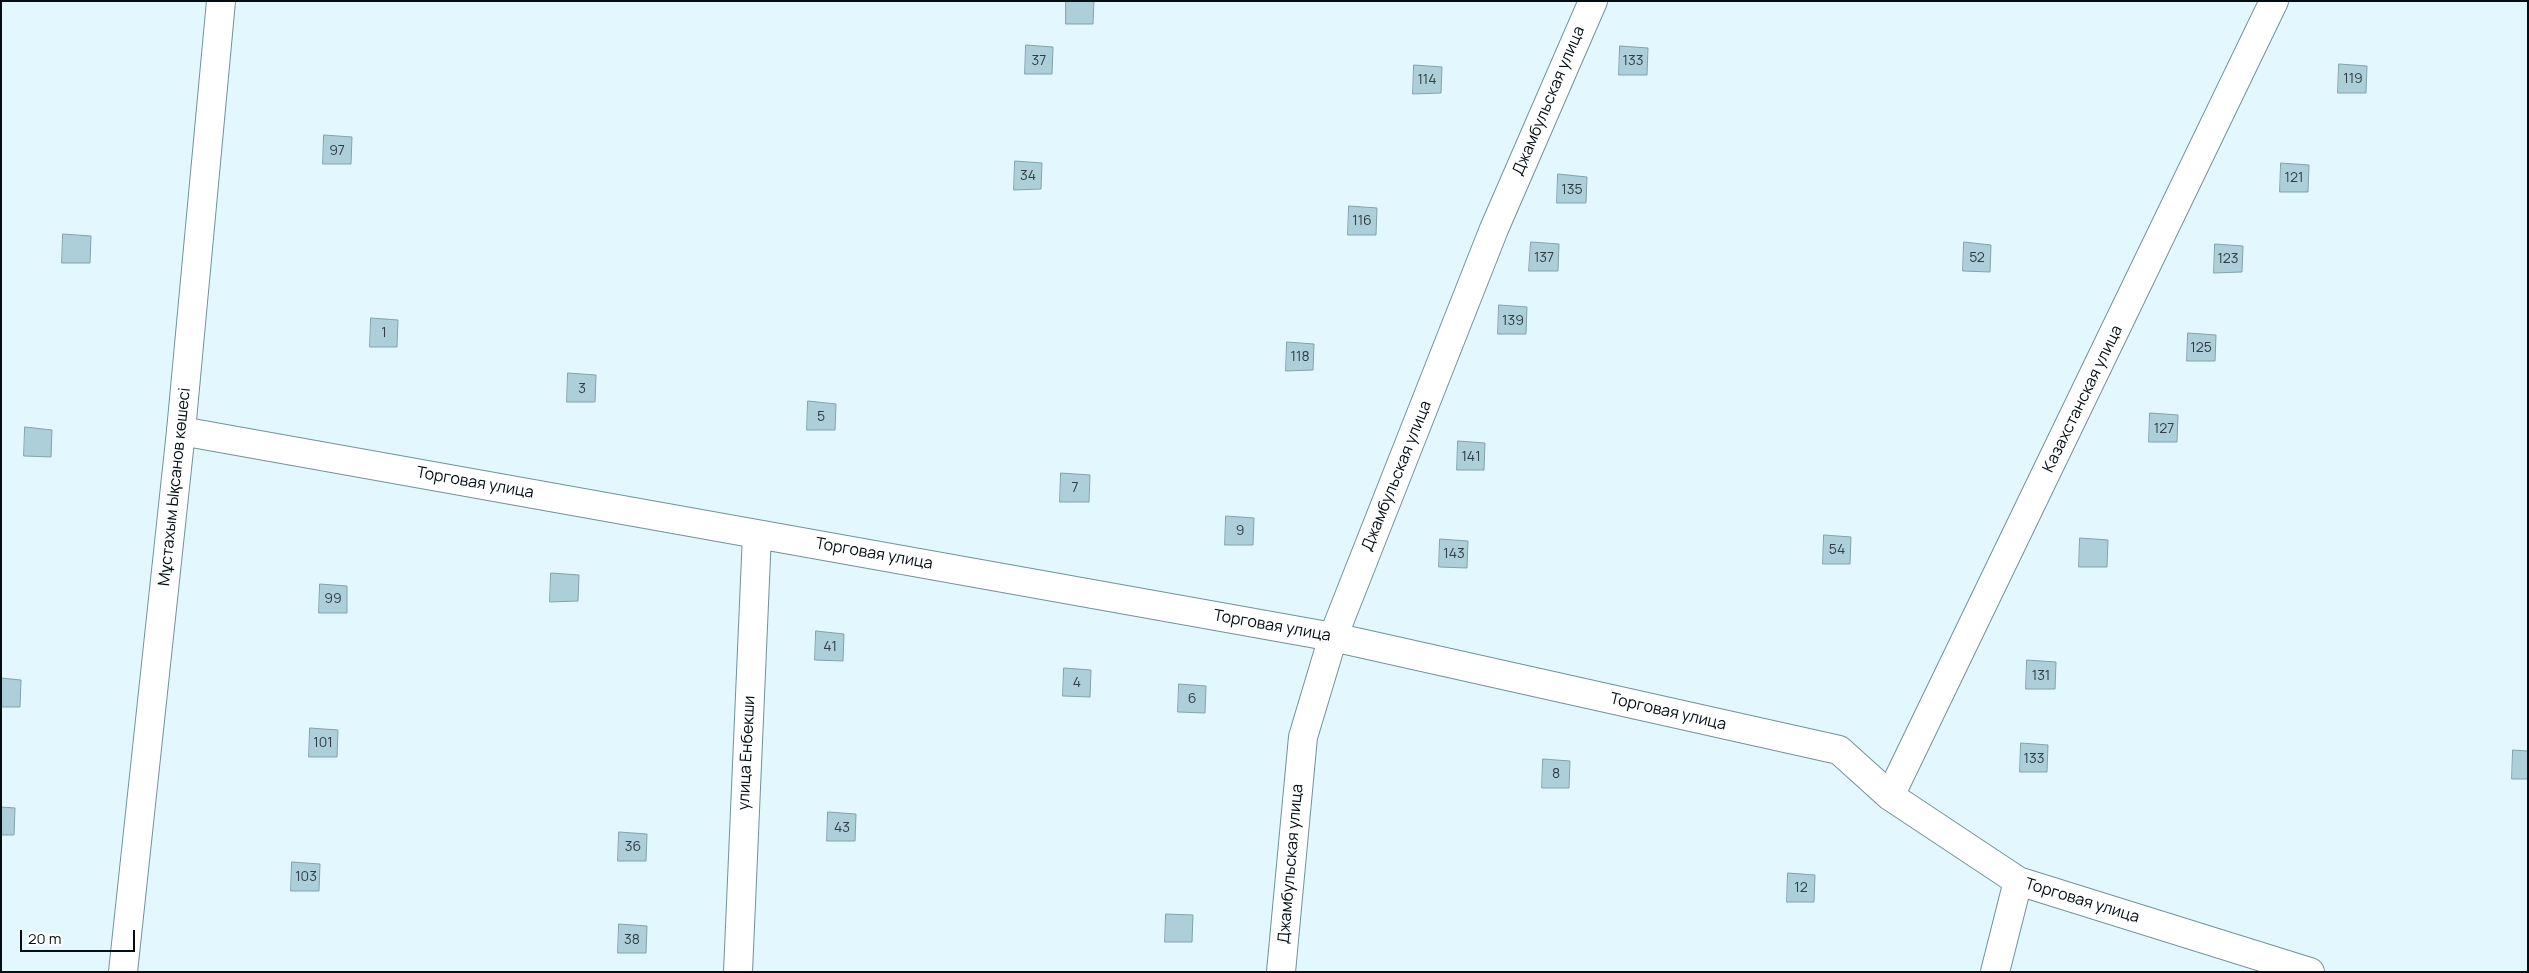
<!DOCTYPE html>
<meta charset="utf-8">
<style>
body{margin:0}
#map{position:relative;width:2529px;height:973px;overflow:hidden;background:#e3f8fe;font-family:Manrope,sans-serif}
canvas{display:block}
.frame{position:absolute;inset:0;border:2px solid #030e12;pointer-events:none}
.scale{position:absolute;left:20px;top:930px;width:115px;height:22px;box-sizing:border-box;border:2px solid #030e12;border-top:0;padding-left:6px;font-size:15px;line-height:18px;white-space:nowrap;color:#030e12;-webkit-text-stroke:4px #fff;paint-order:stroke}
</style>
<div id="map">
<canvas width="2529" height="973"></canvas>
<div class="frame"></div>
<div class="scale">20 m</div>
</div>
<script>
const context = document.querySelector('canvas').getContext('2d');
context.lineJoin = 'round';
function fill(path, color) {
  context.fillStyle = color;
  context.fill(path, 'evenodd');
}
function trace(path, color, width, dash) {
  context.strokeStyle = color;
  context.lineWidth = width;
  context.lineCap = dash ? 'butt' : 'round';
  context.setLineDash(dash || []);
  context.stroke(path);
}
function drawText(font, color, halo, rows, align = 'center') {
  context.font = font + ' Manrope,sans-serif';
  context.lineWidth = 4;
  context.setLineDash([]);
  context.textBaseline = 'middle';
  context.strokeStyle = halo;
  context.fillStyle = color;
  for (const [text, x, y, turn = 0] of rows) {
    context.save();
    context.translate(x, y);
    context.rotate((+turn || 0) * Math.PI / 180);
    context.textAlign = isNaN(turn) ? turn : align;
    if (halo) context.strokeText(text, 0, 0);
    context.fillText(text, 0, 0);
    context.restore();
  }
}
const building = new Path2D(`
 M1066,1H1094L1093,24H1066Z
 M1026,45L1053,47L1052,74H1025Z
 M1620,46L1648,48L1647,75H1619Z
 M2339,64L2367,66L2366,93H2338Z
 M1414,65L1442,67L1441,93L1413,94Z
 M324,135L352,137L351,164H323Z
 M1015,161L1042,163L1041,189L1014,190Z
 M2281,163L2309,165L2308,192H2280Z
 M1558,174L1587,177L1586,203H1557Z
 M1349,206L1377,208L1376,235H1348Z
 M63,234L91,236L90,263H62Z
 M1531,242L1559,244L1558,271H1529Z
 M1964,242L1991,245L1990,272L1963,271Z
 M2215,244L2243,246L2242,272L2214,273Z
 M1499,305L1527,307L1526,334H1498Z
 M371,318L398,320L397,347H370Z
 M2188,333L2216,335L2215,361H2187Z
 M1287,342L1314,344L1313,370L1286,371Z
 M568,373L596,375L595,402H567Z
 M808,401L836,404L835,430H807Z
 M2150,413L2178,415L2177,442H2149Z
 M25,427L52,430L51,457L24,456Z
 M1458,441L1485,443L1484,470H1457Z
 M1061,473L1090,475L1089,502H1060Z
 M1226,516L1254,518L1253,545H1225Z
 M1824,535L1851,537L1850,564H1823Z
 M2080,538L2108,540L2107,567H2079Z
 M1440,539L1468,541L1467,568L1439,567Z
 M551,573L579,575L578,601L550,602Z
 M320,584L347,586V613H319Z
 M816,631L844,634L843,661L815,660Z
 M2027,660L2056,662L2055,689H2026Z
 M1064,668L1091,670L1090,697L1063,696Z
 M1,678L21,680L20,707H1Z
 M1179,684L1206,686L1205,713L1178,712Z
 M310,728L338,730L337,757H309Z
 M2021,743L2048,745L2047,772H2020Z
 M2513,750L2528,751V779H2512Z
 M1543,759L1570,761L1569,788H1542Z
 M1,807L15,808L14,835H1Z
 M828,812L856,814L855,841H827Z
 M619,832L647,834L646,861H618Z
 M292,862L320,864L319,891H291Z
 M1788,873L1815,875L1814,902H1787Z
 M1166,914L1193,915L1192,942H1165Z
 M619,924L647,926L646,953H618Z`);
const minor = new Path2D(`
 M181,431L1333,637L1839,750L1890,796L2018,881L2310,972
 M1890,796L2274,1
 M738,972L757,534
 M1281,972L1303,737L1333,637L1494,229L1593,1
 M1995,972L2018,881`);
const major = new Path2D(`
 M123,972L181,431L221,1`);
const numberNames = [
 ["37",1039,61],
 ["133",1633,61],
 ["119",2353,79],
 ["114",1427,80],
 ["97",337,151],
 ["34",1028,176],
 ["121",2294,178],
 ["135",1572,190],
 ["116",1362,221],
 ["137",1544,258],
 ["52",1977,258],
 ["123",2228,259],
 ["139",1513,321],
 ["1",384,333],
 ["125",2201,348],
 ["118",1300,357],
 ["3",582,389],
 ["5",821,417],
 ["127",2164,429],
 ["141",1471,457],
 ["7",1075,488],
 ["9",1240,531],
 ["54",1837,550],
 ["143",1454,554],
 ["99",333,599],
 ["41",830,647],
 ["131",2041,676],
 ["4",1077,683],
 ["6",1192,699],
 ["101",323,743],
 ["133",2034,759],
 ["8",1556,774],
 ["43",842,828],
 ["36",633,847],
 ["103",306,877],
 ["12",1801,888],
 ["38",632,940]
];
const streetNames = [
 ["Джамбульская улица",1549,101,-67],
 ["Казахстанская улица",2083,399,-64],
 ["Джамбульская улица",1397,476,-68],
 ["Торговая улица",475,483,10],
 ["Мұстахым Ықсанов көшесі",175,487,-84],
 ["Торговая улица",874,554,10],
 ["Торговая улица",1272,626,10],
 ["Торговая улица",1668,712,13],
 ["улица Енбекши",747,753,-87],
 ["Джамбульская улица",1291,864,-85],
 ["Торговая улица",2082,901,17]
];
fill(building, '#adcfd9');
trace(building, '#81a2ab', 1);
trace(minor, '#72929b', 30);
trace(major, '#72929b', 30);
trace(minor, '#fff', 28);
trace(major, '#fff', 28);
drawText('14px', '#2e3e44', null, numberNames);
drawText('16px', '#030e12', '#fff', streetNames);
</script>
